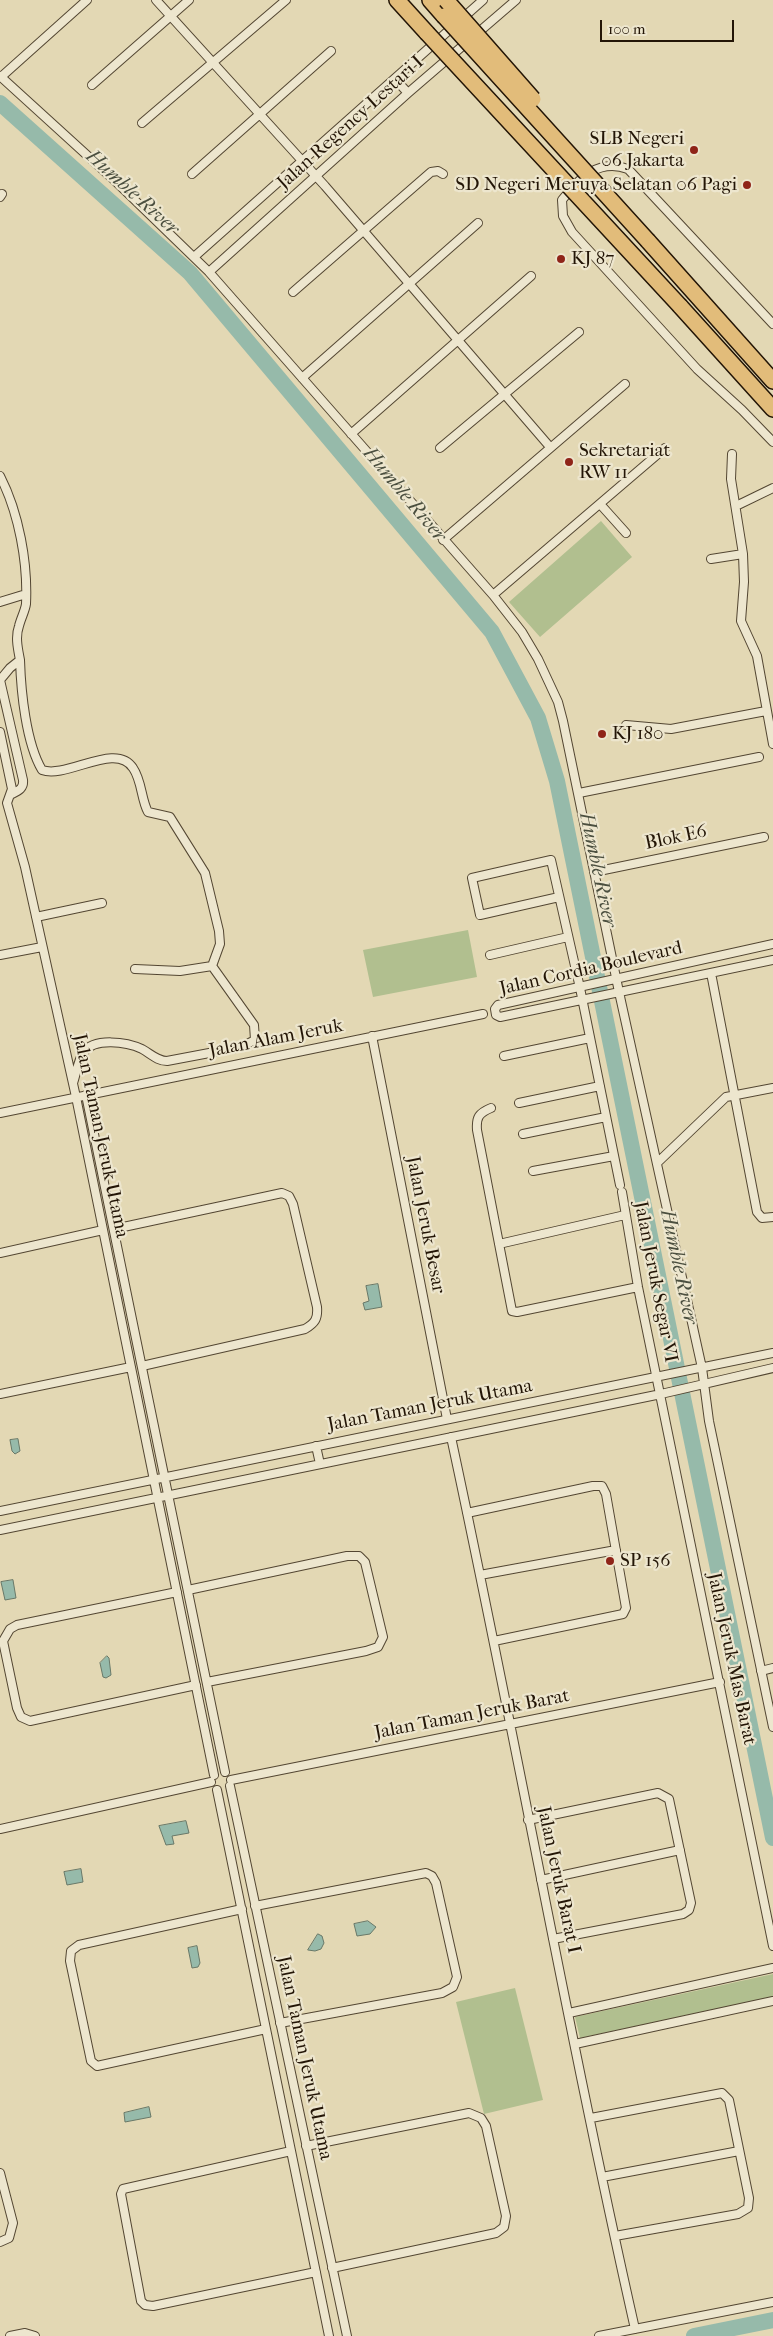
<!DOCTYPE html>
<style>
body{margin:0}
#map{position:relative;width:773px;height:2336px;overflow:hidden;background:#e3d8b4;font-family:"IM FELL French Canon",serif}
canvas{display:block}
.scale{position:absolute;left:600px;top:20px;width:134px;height:22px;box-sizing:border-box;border:2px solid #231506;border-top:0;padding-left:6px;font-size:15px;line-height:18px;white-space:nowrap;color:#231506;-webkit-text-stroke:4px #ede6ce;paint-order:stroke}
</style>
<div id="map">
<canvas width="773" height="2336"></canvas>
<div class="scale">100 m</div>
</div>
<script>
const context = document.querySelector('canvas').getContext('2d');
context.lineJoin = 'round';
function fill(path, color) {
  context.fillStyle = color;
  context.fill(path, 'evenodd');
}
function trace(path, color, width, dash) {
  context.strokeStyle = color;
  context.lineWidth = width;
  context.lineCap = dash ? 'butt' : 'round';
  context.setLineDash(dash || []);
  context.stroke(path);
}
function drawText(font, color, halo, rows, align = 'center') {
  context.font = font + ' "IM FELL French Canon",serif';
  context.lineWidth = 4.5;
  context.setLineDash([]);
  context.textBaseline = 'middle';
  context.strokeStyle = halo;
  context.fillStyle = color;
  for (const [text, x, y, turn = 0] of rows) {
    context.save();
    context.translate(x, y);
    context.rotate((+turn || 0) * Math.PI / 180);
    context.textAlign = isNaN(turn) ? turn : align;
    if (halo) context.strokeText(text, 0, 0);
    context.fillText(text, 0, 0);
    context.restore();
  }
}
const green = new Path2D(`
 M601,521L632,557L540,637L509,602Z
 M468,930L477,977L373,997L363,950Z
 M773,1974V1997L580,2038L575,2017Z
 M515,1988L543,2100L484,2114L456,2002Z`);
const water = new Path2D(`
 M378,1284L382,1307L365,1310L363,1303L369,1301L366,1286Z
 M18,1439L20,1451L15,1454L12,1451L10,1440Z
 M13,1580L16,1598L5,1600L1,1582Z
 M107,1656L109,1658L111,1675L106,1678L103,1677L100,1663Z
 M186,1821L189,1833L172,1836L174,1844L166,1845L159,1826Z
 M81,1869L83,1882L67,1885L64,1872Z
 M368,1921L376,1927L370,1934L357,1936L354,1924Z
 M318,1934L322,1936L324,1943L321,1949L315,1951L308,1950Z
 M197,1946L200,1963L198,1967L192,1968L188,1948Z
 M149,2107L151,2117L125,2122L124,2113Z`);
const river = new Path2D(`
 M0,103L190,273L492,632L538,718L557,781L773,1838
 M694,2336L773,2320`);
const minor = new Path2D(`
 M156,0L325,186L550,447
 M0,76L112,178L209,272L493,595L522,632L538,659L558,702L563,721L619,992L702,1368L709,1421L773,1727
 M1,77L87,0
 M395,79L408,93
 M92,85L189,0
 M142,123L286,0
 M192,174L331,51
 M0,197L2,194
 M194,257L483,0
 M209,272L408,93L516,0
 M293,292L431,172L438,171L443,174
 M773,324L628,169C599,158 579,178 562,200L563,216L572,232L697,369L742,410L773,442
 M302,378L478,223
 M351,434L531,276
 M440,448L579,332
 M732,454L731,479L743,554L744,582L741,621L757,656L773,744
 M0,476C19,513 28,563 26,604C25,611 21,618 19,626C15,637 18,649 20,660L10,668L0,680
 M600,504L626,533
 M736,506L773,488
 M443,540L625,384
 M711,559L743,554
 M493,595L665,448
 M0,602L26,594
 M20,660C21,692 26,743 42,770C67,779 116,741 133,768C142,781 141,799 148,812L170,817L205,873L219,931L220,944L212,966L254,1025L255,1040L241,1047L167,1061C157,1061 151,1054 142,1049C127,1042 94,1037 83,1053C78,1061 76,1074 73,1083
 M0,680L23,780C24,789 18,791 10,795
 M626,725L671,729L766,711
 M0,732L12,789L7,803L25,867L76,1097L214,1775
 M579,793L759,757
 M594,872L764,837
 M559,897L480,915L472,878L551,860L580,988L620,1185
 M36,917L102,903
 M773,944L498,1005L495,1009L496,1015L500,1017L773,960
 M0,955L42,947
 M490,955L568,937
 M135,969L180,971L212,966
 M711,973L757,1212L762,1218L773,1217
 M372,1036L447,1419
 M504,1056L590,1038
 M86,1095L225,1772
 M519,1103L600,1086
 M491,1108C479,1113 476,1117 477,1130L512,1311L517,1312L638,1287
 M0,1113L483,1014
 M523,1134L606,1117
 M657,1163L726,1097L773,1088
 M533,1171L614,1156
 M622,1192L638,1287L773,1946
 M114,1229L282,1193L289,1196L293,1204L317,1307C318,1319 315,1323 305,1329L142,1366
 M499,1244L625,1215
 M0,1253L103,1230
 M0,1394L131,1367
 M451,1437C515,1734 568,2032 635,2329
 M316,1446L320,1464
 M0,1511L773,1353
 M467,1513L593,1486H602L606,1494L626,1608L623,1614L494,1641
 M0,1530L661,1394L773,1368
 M480,1575L616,1550
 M188,1590L347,1556H359L365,1562L383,1637L378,1647L366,1651L207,1682
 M177,1592L17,1625L10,1629L3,1641L17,1708L21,1717L30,1721L196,1685
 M761,1671L773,1668
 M231,1780L720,1682
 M230,1786L347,2336
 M217,1790L329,2336
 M528,1820L658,1793L669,1799L691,1903L689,1910L683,1914L553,1939
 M0,1829L211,1782
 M541,1880L680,1850
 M255,1906L426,1873L432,1876L436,1883L457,1977L453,1987L442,1993L280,2023
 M242,1909L79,1945L71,1951L70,1961L91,2061L97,2066L266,2029
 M569,2013L773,1968
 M575,2044L773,2001
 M591,2118L722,2093L729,2100L749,2198L748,2208L738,2214L615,2236
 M306,2146L469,2113L481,2118L486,2126L506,2216L504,2227L496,2233L332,2268
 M291,2151L123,2189L121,2194L141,2301L145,2305L153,2306L316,2272
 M0,2173L13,2223L9,2238L0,2242
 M602,2177L739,2151
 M10,2336L25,2333L35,2336
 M599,2336L773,2302`);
const motorway = new Path2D(`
 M397,0L427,33
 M430,0L444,16
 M648,241L773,381
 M680,306L773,409`);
const motorwayBridge = new Path2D(`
 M446,0L533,99
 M444,16L648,241
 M427,33L680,306`);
const markers = [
 [694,150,5,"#8f2418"],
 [747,185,5,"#8f2418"],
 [561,259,5,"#8f2418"],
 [569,462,5,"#8f2418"],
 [602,734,5,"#8f2418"],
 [610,1561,5,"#8f2418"]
];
const streetNames = [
 ["Jalan Regency Lestari I",351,123,-42],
 ["Blok E6",676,838,-12],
 ["Jalan Cordia Boulevard",591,969,-13],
 ["Jalan Alam Jeruk",276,1039,-11],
 ["Jalan Taman Jeruk Utama",100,1136,78],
 ["Jalan Jeruk Besar",425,1225,79],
 ["Jalan Jeruk Segar VI",655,1282,79],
 ["Jalan Taman Jeruk Utama",430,1406,-11],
 ["Jalan Jeruk Mas Barat",731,1659,78],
 ["Jalan Taman Jeruk Barat",472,1715,-11],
 ["Jalan Jeruk Barat I",558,1880,78],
 ["Jalan Taman Jeruk Utama",304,2058,78]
];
const poiNames = [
 ["SLB Negeri",684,139,"right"],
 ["06 Jakarta",684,161,"right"],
 ["SD Negeri Meruya Selatan 06 Pagi",737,185,"right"],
 ["KJ 87",571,259],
 ["Sekretariat",579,451],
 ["RW 11",579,473],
 ["KJ 180",612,734],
 ["SP 156",620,1561]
];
const waterNames = [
 ["Humble River",132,193,42],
 ["Humble River",404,495,50],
 ["Humble River",597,870,78],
 ["Humble River",678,1267,78]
];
fill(green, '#b1bf8f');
fill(water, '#96baaa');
trace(water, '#687868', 1);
trace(river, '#96baaa', 16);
trace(minor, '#534632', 10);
trace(motorway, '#231506', 18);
trace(minor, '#ede6ce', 8);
trace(motorway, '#e2bc7a', 15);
trace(motorwayBridge, '#231506', 18, []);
trace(motorwayBridge, '#e2bc7a', 15);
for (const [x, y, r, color] of markers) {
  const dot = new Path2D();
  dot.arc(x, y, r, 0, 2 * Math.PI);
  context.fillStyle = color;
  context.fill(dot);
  trace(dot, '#ede6ce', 2);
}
drawText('19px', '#231506', '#ede6ce', streetNames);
drawText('19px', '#231506', '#ede6ce', poiNames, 'left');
drawText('italic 20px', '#4b4f3f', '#ede6ce', waterNames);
</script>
